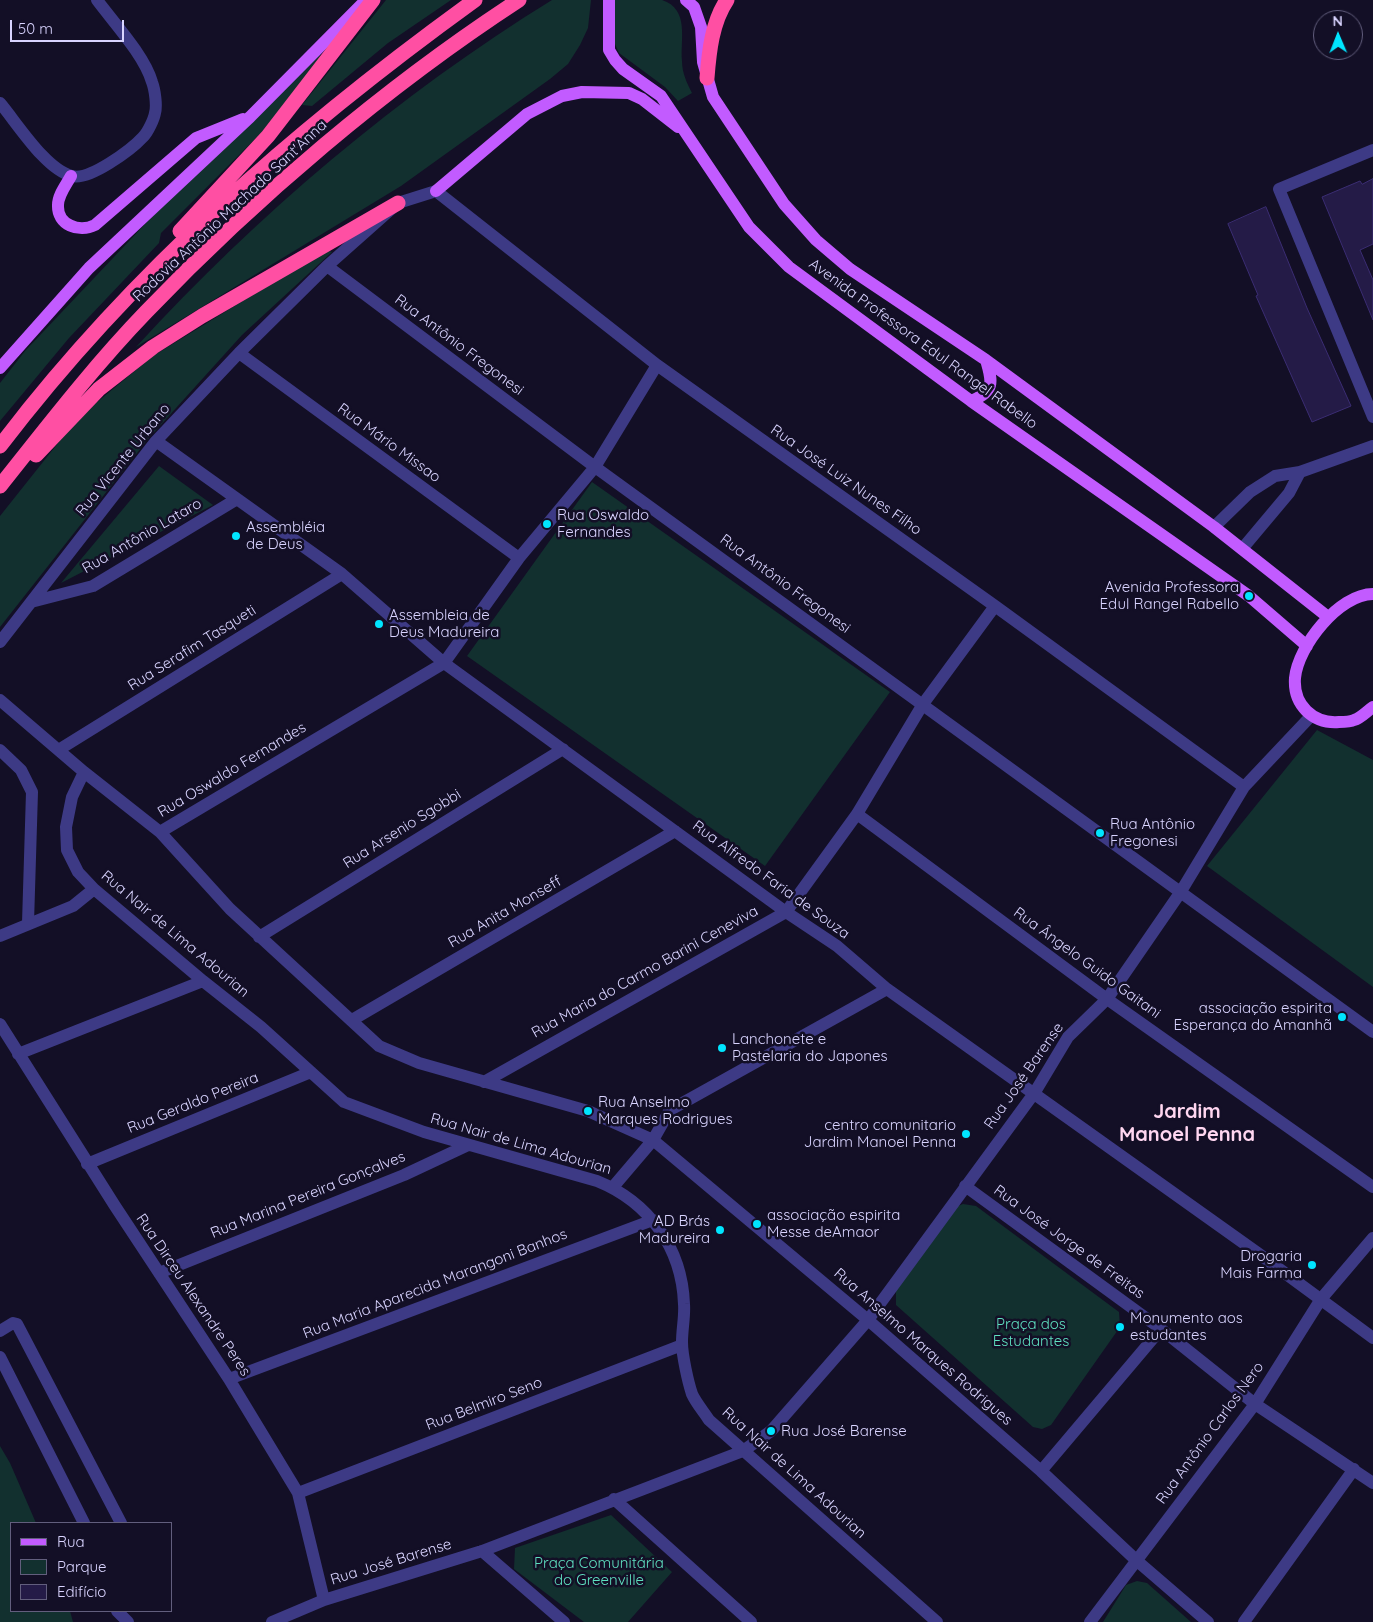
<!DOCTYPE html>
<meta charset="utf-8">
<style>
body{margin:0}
#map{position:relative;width:1373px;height:1622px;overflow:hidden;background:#130f26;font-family:Quicksand,sans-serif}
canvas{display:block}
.legend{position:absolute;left:10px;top:1522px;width:162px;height:90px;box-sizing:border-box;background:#130f26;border:1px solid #625e7d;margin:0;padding:6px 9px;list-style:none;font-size:15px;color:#d9d4ff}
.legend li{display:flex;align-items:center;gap:10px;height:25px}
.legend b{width:25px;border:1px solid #625e7d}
.north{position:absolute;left:1313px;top:10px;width:50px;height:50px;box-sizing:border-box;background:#130f26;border:1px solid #625e7d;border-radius:50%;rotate:359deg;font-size:14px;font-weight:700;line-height:20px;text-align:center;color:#d9d4ff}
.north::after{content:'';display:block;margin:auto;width:18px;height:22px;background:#00e5ff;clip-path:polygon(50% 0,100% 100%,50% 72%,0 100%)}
.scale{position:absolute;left:10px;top:20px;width:114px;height:22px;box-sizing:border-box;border:2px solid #d9d4ff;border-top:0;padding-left:6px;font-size:15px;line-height:18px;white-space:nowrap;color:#d9d4ff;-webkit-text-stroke:4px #130f26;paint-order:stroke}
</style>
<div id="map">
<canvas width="1373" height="1622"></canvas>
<ul class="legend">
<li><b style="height:6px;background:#c25bff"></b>Rua</li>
<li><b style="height:14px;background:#12302f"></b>Parque</li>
<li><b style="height:14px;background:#241b47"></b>Edifício</li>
</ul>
<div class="north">N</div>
<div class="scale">50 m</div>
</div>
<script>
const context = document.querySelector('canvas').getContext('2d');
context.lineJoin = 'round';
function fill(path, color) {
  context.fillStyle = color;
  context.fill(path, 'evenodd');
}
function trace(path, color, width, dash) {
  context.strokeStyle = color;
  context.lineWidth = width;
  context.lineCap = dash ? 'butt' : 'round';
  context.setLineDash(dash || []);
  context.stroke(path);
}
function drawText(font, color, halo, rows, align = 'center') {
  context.font = font + ' Quicksand,sans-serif';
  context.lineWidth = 5;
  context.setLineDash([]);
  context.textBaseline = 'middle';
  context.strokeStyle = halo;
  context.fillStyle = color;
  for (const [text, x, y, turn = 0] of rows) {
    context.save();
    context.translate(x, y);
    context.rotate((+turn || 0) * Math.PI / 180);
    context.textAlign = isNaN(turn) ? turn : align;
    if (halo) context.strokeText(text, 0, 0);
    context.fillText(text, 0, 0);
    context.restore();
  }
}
const green = new Path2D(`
 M386,0H451L388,43L312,106L302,105Z
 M552,0H591L588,28L580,45L568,64L550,79L401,186L136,347C258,214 398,95 552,0Z
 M612,0C625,0 650,0 662,0C690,9 680,40 682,61C682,73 687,83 692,93L678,101L665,87L619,53L615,44Z
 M318,52L321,57L261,133L161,233L159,243L69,338L0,421V383L25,351L148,221Z
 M326,250L332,252L242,335L148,439L0,627V516L66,433L96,403L153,356Z
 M159,466L213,505L61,583Z
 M592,482L890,692L765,866L467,656Z
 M1317,730L1373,760V987L1207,866Z
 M963,1204L976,1206L1119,1312L1120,1327L1051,1425L1042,1429L1033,1427L896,1305V1288L953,1208Z
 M0,1446L10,1463L36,1523H11V1611H70L73,1622H0Z
 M611,1515L672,1572L628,1622H584L514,1569L515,1548Z
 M1137,1581L1147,1583L1191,1622H1103L1126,1585Z`);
const building = new Path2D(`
 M1373,179V244L1360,250L1373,280V320L1322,197L1360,181L1362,184Z
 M1266,207L1307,308L1351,406L1312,422L1256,296L1258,295L1228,224Z`);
const minor = new Path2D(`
 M0,103C17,123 46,170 72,176C89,181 131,150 143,137C148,132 154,119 155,113C157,106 155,90 152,82C144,55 114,23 97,0
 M1373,150L1279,189L1373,417
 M327,266L595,467L1373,1032
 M239,353L519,558
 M156,441L342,574L444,663L786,912L837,946L887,989L1259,1254L1373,1338
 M1214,527L1250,492L1275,476L1300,472L1373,446
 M1242,549L1289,493L1300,472
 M31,602L93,586L237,499
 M0,642L156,441L239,353L327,266L398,203L436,191L657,365L995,606L1244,787
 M0,700L84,772L160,832L230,909L379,1046L419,1063L588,1111L653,1140L868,1320L1041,1471L1136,1560L1208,1622
 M60,749L342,574
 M0,750L21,770L32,792L28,923
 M84,772L72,797L66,827L67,850L78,872L94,889L203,981L261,1027L344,1102L424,1132L597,1181C649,1202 682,1248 684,1304C685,1316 682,1329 682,1342C682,1355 688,1382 692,1394C696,1403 704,1412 709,1420L937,1622
 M857,814L1107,999L1373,1187
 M160,832L444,663L519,558L595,467L657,365
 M0,936L73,906L94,889
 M259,937L563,749
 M352,1020L675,831
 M0,1024L115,1206L229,1379L298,1493L324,1600
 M18,1054L203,981
 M484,1082L786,912L857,814L923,704L995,606
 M87,1164L311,1072
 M965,1186L1161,1329L1255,1404L1373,1483
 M613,1187L653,1140L670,1110L887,989
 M159,1273L404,1175L468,1145
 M0,1331L13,1323L17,1324L121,1523
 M0,1357L84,1523
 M229,1379L653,1220
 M1041,1471L1161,1329
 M298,1493L682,1345
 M614,1499L751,1622
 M482,1551L564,1622
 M117,1611L128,1622
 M272,1622L324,1600L482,1551L743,1451L771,1431L868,1320L1035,1092L1068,1037L1107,999L1180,893L1244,787L1311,716
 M1090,1622L1255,1404L1321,1299L1373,1238
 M1244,1622L1354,1469`);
const major = new Path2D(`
 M609,0V50L615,60L623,69L661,96L749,227L789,267L971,401L1249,596L1307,646
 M686,0L694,7L701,27L703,62L713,97L784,204L816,240L850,269L986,360L1214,527L1328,617
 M71,176C66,185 58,195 58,205C57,225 79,233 95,225L196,138L243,119
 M436,191L527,114L562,96L582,92L629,93L642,99L678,127
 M0,368L89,268L250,117L366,0
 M971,401C996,391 992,381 986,360
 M1373,594C1339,594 1298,646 1295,678C1293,705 1313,724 1339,722C1344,722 1350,722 1354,720C1361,718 1367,711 1373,707`);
const highway = new Path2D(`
 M707,78C709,52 712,22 727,0
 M180,231L268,136L373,0
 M0,446C133,271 298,128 475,0
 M36,455L99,389L153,347L202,316L398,203
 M0,486C47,427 93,367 146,312C255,198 387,86 519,0`);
const markers = [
 [547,524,5,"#00e5ff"],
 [236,536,5,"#00e5ff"],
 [1249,596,5,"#00e5ff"],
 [379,624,5,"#00e5ff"],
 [1100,833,5,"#00e5ff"],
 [1342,1017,5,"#00e5ff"],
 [722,1048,5,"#00e5ff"],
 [588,1111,5,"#00e5ff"],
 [966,1134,5,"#00e5ff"],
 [757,1224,5,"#00e5ff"],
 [720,1230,5,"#00e5ff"],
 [1312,1265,5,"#00e5ff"],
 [1120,1327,5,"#00e5ff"],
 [771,1431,5,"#00e5ff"]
];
const streetNames = [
 ["Rodovia Antônio Machado Sant'Anna",230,211,-43],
 ["Avenida Professora Edul Rangel Rabello",923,344,36],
 ["Rua Antônio Fregonesi",459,345,37],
 ["Rua Mário Missao",389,443,36],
 ["Rua Vicente Urbano",123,460,-51],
 ["Rua José Luiz Nunes Filho",846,480,35],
 ["Rua Antônio Lataro",142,536,-30],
 ["Rua Antônio Fregonesi",785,584,36],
 ["Rua Serafim Tasqueti",192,648,-32],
 ["Rua Oswaldo Fernandes",232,770,-31],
 ["Rua Arsenio Sgobbi",402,829,-32],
 ["Rua Alfredo Faria de Souza",771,880,36],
 ["Rua Anita Monseff",505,912,-30],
 ["Rua Nair de Lima Adourian",175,934,40],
 ["Rua Ângelo Guido Gaitani",1087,963,36],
 ["Rua Maria do Carmo Barini Ceneviva",645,972,-29],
 ["Rua José Barense",1024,1076,-55],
 ["Rua Geraldo Pereira",193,1103,-22],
 ["Rua Nair de Lima Adourian",521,1144,16],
 ["Rua Marina Pereira Gonçalves",308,1195,-22],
 ["Rua José Jorge de Freitas",1069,1242,36],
 ["Rua Maria Aparecida Marangoni Banhos",435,1284,-21],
 ["Rua Dirceu Alexandre Peres",193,1295,56],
 ["Rua Anselmo Marques Rodrigues",923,1347,41],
 ["Rua Belmiro Seno",484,1404,-21],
 ["Rua Antônio Carlos Nero",1210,1433,-54],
 ["Rua Nair de Lima Adourian",794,1473,42],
 ["Rua José Barense",391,1562,-17]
];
const poiNames = [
 ["Rua Oswaldo",557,515],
 ["Fernandes",557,532],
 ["Assembléia",246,527],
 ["de Deus",246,544],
 ["Avenida Professora",1239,587,"right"],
 ["Edul Rangel Rabello",1239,604,"right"],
 ["Assembleia de",389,615],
 ["Deus Madureira",389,632],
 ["Rua Antônio",1110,824],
 ["Fregonesi",1110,841],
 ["associação espirita",1332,1008,"right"],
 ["Esperança do Amanhã",1332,1025,"right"],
 ["Lanchonete e",732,1039],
 ["Pastelaria do Japones",732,1056],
 ["Rua Anselmo",598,1102],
 ["Marques Rodrigues",598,1119],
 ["centro comunitario",956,1125,"right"],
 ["Jardim Manoel Penna",956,1142,"right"],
 ["associação espirita",767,1215],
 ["Messe deAmaor",767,1232],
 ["AD Brás",710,1221,"right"],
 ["Madureira",710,1238,"right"],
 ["Drogaria",1302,1256,"right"],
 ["Mais Farma",1302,1273,"right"],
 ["Monumento aos",1130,1318],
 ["estudantes",1130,1335],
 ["Rua José Barense",781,1431]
];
const parkNames = [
 ["Praça dos",1031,1324],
 ["Estudantes",1031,1341],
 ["Praça Comunitária",599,1563],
 ["do Greenville",599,1580]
];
const districtNames = [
 ["Jardim",1187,1112],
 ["Manoel Penna",1187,1135]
];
fill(green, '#12302f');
fill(building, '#241b47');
trace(building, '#3b2d73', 1);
trace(minor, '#3d3a85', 12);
trace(major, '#c25bff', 12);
trace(highway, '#ff4fa3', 15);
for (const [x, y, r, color] of markers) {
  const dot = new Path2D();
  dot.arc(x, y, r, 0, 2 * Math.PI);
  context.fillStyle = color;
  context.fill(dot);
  trace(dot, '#130f26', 2);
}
drawText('15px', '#d9d4ff', '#130f26', streetNames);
drawText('15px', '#d9d4ff', '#130f26', poiNames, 'left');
drawText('15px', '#5fe0c0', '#130f26', parkNames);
drawText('bold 20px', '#ffd6f0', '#130f26', districtNames);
</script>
